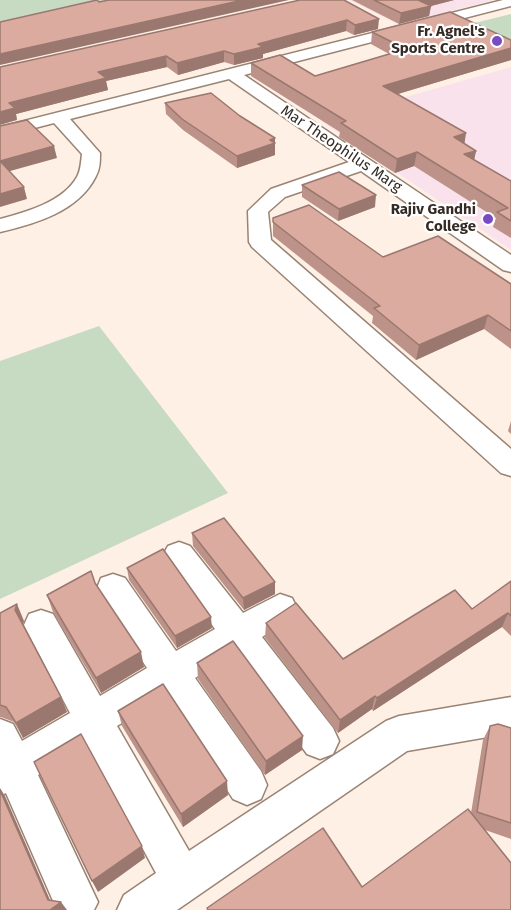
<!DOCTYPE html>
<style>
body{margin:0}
canvas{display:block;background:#fff0e6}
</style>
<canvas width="511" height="910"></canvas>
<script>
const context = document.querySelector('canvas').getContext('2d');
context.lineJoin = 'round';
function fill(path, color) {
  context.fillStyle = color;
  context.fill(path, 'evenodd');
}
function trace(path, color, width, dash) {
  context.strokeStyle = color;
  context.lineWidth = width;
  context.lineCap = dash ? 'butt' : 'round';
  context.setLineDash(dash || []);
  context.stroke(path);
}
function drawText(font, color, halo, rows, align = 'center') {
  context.font = font + ' "Fira Sans",sans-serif';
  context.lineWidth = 4.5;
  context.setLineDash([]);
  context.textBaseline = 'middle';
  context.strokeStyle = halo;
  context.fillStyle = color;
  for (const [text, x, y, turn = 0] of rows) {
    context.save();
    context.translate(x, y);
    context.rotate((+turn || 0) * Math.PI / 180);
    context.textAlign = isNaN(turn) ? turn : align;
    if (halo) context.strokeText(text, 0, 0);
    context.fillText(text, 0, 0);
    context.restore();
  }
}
const education = new Path2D(`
 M349,0H494L398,24Z
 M511,67V250L321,121Z`);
const green = new Path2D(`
 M0,0H136L0,28Z
 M511,14V55L454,28Z
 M99,326L228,493L0,599V361Z`);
const minor = new Path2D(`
 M503,0H511V6L244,75L511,255V272L503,270L361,171L285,197L268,212L271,240L511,449V476L501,473L252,247L249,242L248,211L271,189L349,162L229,79L70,119L100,153C100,161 100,169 96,176C79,211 35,224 0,232V219C26,212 63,202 77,177C81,170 81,161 82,154L54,123L0,137V127Z
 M179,542L190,546L243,613L280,594L292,598L297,608L292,618L262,637L333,728L339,741L333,754L320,759L307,754L234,654L195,678L261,771L267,785L261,799L247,805L233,799L166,696L117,726L189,851L386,721L399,716L511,697V733L407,751L177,910H117L124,895L156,873L87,745L38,775L98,902L94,910H57L6,793L0,796V719L13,724L22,741L70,713L24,625L29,614L41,610L53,614L100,696L147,668L101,598L97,588L101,578L113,574L125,578L176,651L215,629L163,555L168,546Z`);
const wall = new Path2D(`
 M300,0L378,29L354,35L346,31L263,54V58L234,65L224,62L178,75L167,67L106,81L108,90L16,114L17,120L0,67Z
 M352,0H454L431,6L429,16L399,24Z
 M372,32L511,40V60L398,94L464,143L476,151L474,160L511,181V238L493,227L496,218L414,166L395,173L339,137L340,132L251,76V63L315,76L389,54L371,44Z
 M165,103L240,116L275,138V155L237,168L183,130L166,114Z
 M302,185L375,207L338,221L302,197Z
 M273,218L383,257L511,284V349L484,329L416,360L372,323L373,316L273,236Z
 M511,421V434L508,431Z
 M192,533L275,594L244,610L193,546Z
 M127,568L212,628L177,648L129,580Z
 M511,581V636L502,627L373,711L372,709L338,733L265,638L266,623L343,659L472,609Z
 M95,583L144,667L101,693L53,612L47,595Z
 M0,613L24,621L23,624L67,712L23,738L14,722L1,717H0Z
 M197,663L302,750L265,775L198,679Z
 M118,711L228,795L183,827L122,726Z
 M490,726L511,728V839L485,830L511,910H208L207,908L362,887L471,813L483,740Z`);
const shadedWall = new Path2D(`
 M243,0H289L0,65V54Z
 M417,0H454L431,6L429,16L399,24L401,13Z
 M379,19L378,29L354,35L355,25Z
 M347,20L346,31L263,54V58L234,65V54L258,44Z
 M511,48V60L381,99L383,86Z
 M224,51V62L178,75L177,63Z
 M166,56L167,67L106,81L108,90L16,114L17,120L0,125V112L9,103L98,72Z
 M466,133L464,147L454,137Z
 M275,138V155L237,168V156Z
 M54,146L57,158L3,173L0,161Z
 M476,151L473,165L464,154Z
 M417,152L414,166L395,173L397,159Z
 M24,187L27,199L0,207V194Z
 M376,195L375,207L338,221L339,209Z
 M488,315L484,329L416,360L419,345Z
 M275,582V594L244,610L243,598Z
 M17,604L24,621L22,626L15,610Z
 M508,613L502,627L373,711L377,698Z
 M211,617L212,628L177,648L175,636Z
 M141,652L144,667L101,693L96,678Z
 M375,696L372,709L338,733L340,720Z
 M61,697L67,712L23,738L16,723Z
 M303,736L302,750L265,775L266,761Z
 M227,781L228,795L183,827L181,814Z
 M0,788L5,796L53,907L61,902L67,910H50L48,900L0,790Z
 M142,846L145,858L98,892L92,881Z`);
const building = new Path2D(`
 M97,0L99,2L109,0H243L0,54V22Z
 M300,0H344L379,19L355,25L347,20L258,44L263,47L234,54L224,51L177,63L166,56L98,72L106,78L9,103L15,108L0,112V67Z
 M374,0H418L431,6L401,13Z
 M450,12L511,40V48L383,86L466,133L454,137L476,151L464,154L511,181V221L497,212L508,208L417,152L397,159L341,123L346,121L251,63L280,55L315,76L406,49L372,32Z
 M211,93L240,116L275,138L270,140L275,143L237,156L182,119L165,103Z
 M27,120L54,146L0,161V126Z
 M0,161L24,187L0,194Z
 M339,172L376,195L339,209L302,185Z
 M309,205L383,257L438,236L511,284V331L488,315L419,345L374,308L380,306L273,222V218Z
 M224,518L275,582L243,598L192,533Z
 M163,549L211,617L175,636L127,568Z
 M91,571L95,583L141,652L96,678L47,595Z
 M511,581V616L508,613L377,698L375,696L340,720L266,623L296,603L343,659L455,590L472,609Z
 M17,604L15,610L61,697L16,723L6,707L0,705V613Z
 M233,641L303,736L266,761L197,663Z
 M163,684L227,781L181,814L118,711Z
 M498,724L511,728V823L477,812L490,726Z
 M81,734L142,846L92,881L34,762Z
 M0,790L48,900L61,902L50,910H0Z
 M468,809L511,863V910H208L207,908L323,828L362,887Z`);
const markers = [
 [497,41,6,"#784bc3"],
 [488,219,6,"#784bc3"]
];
const farPoinames = [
 ["Fr. Agnel's",485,32],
 ["Sports Centre",485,49],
 ["Rajiv Gandhi",476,210],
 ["College",476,227]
];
const farStreetnames = [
 ["Mar Theophilus Marg",341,149,34]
];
fill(education, '#fae2ec');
fill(green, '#c6dbc2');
trace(minor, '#998474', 3);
fill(minor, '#fff');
fill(wall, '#bd9389');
fill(shadedWall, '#9a786f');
fill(building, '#dcab9f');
trace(building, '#9a786f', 1.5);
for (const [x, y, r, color] of markers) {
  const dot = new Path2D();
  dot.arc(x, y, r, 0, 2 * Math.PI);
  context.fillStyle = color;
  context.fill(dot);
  trace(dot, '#fff', 2);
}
drawText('bold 15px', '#342b25', '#fff', farPoinames, 'right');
drawText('15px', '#342b25', '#fff', farStreetnames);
</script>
